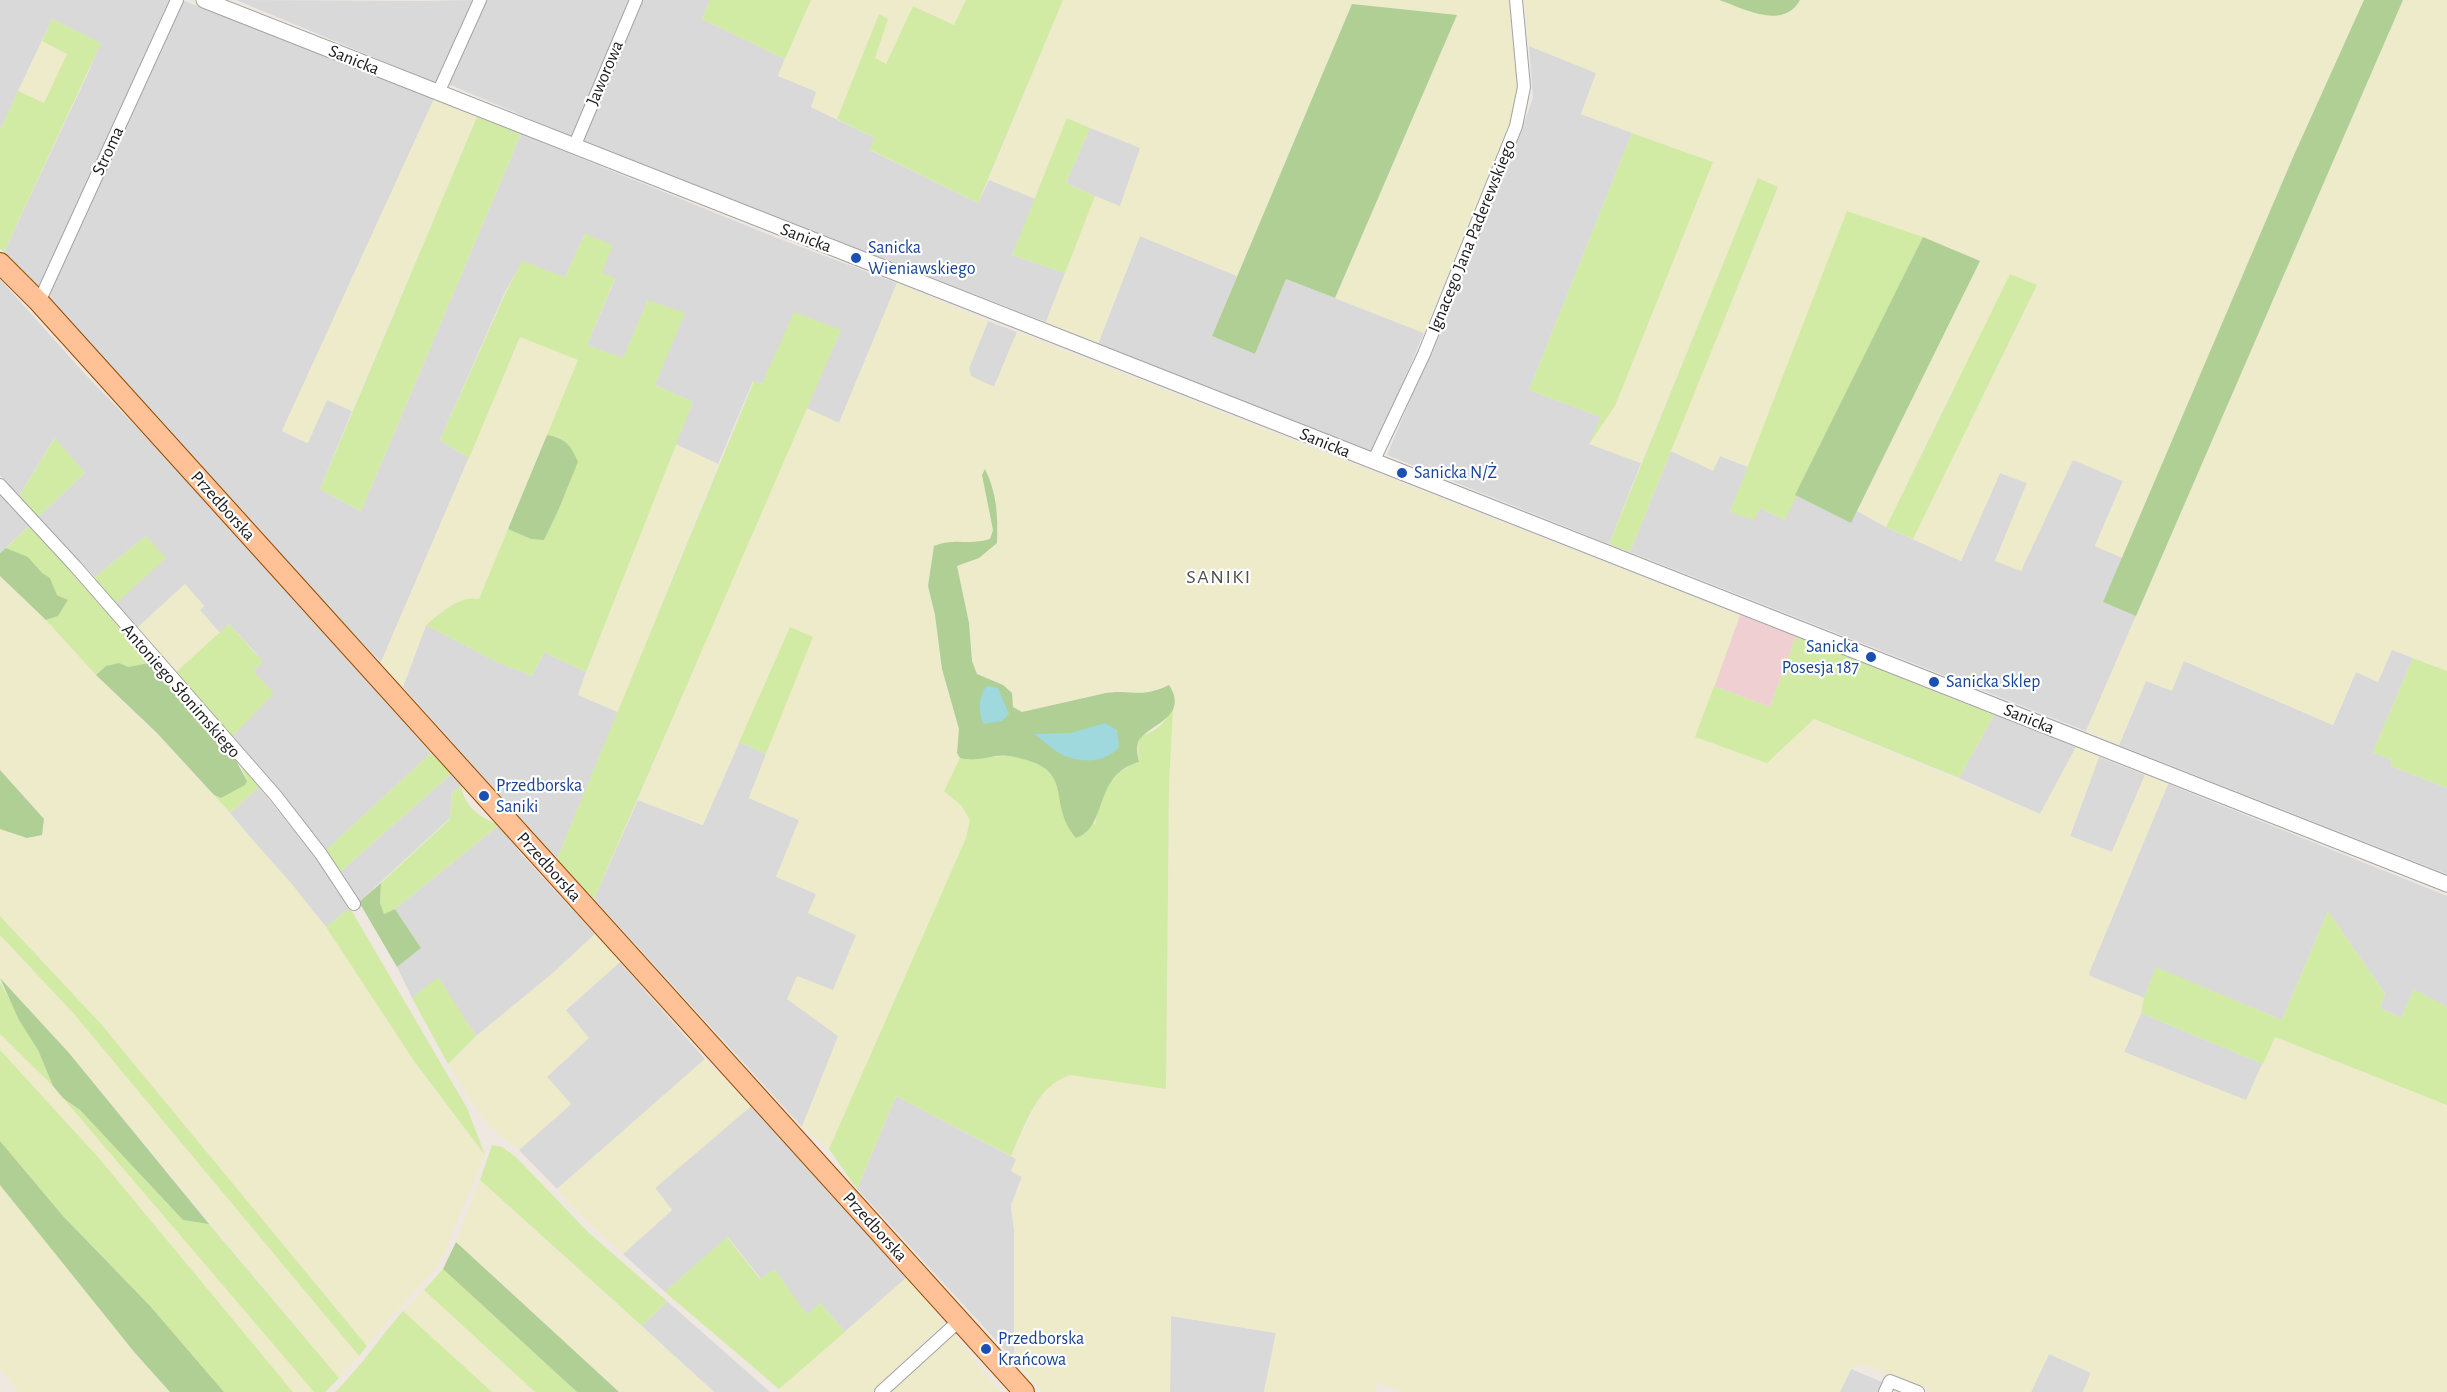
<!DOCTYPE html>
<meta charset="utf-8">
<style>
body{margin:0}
canvas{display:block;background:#eee8e1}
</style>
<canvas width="2447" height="1392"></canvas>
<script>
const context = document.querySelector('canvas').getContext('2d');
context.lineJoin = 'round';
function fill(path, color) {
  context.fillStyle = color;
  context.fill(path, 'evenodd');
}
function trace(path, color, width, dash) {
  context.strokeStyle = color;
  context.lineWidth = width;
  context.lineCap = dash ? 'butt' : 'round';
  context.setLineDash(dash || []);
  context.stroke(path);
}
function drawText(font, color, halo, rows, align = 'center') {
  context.font = font + ' "Alegreya Sans",sans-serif';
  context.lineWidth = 4.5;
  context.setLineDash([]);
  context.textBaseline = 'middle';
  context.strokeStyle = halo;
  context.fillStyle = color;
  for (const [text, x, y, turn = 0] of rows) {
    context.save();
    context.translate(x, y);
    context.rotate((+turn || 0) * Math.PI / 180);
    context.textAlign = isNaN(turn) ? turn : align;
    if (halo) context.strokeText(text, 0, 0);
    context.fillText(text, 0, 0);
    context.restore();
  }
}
const residential = new Path2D(`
 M0,0H182L434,99L282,431L307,443L327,399L352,411L320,489L361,511L521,134L777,238L897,283L839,423L806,408L841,330L761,384L753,381L718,464L675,444L693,402L655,385L648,300L623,359L587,345L615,279L602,273L585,234L565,277L522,262L505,292L440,440L469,458L381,662L322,601L4,252L89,71L100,43L52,19L0,130Z
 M236,0L420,1L475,0L438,84Z
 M486,0H710L702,19L785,59L778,76L817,92L811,107L875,138L870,150L978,203L989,180L1036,199L1012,255L1065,273L1046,322L587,143L448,84Z
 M1529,46L1597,73L1581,114L1632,133L1529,390L1601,417L1590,444L1641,463L1609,544L1387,455L1509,164L1533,98Z
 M1090,128L1141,148L1120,207L1066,183Z
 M1140,236L1237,276L1212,336L1255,354L1286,279L1424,333L1373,452L1098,344Z
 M0,279L85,374L175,467L431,753L324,852L229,740L253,671L262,662L254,651L229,624L220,633L200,610L204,606L185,584L134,631L113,606L146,536L95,577L38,517L85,473L54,439L19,496L0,475Z
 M988,321L1017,332L994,387L970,376L969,368Z
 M1671,451L1713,470L1720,456L1748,467L1730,512L1760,508L1785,520L1795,495L1851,522L1857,511L1886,527L1961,561L2000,473L2027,483L1995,561L2073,459L2123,481L2095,546L2123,558L2103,602L2136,616L2086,731L1630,552Z
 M0,495L29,526L0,553Z
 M426,625L497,662L532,676L544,652L586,672L578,695L618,712L557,859L403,687Z
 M2392,649L2413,658L2373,752L2392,760L2391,766L2447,788V874L2119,745L2146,681L2184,661L2333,725L2356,672L2378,682Z
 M1994,715L2076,747L2040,814L1959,778Z
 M739,742L766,754L749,798L799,820L816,894L809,913L857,935L833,991L787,999L839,1036L802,1127L594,899L638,800L702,825Z
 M2099,757L2145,775L2112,852L2070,836Z
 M451,774L461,786L452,793L450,818L359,902L340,872Z
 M2168,784L2447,896V1007L2414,990L2401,1018L2380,1008L2385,994L2328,911L2282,1020L2156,968L2144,998L2090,976L2089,973Z
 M259,787L318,861L350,908L326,927L230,813Z
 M499,825L522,855L595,934L553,973L476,1036L438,978L412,998L397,967L421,948L395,909Z
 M620,962L705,1059L557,1189L519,1150L571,1104L547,1077L566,1010Z
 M2141,1013L2263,1064L2246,1101L2124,1052Z
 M896,1096L1016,1159L1022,1176L1011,1206L1014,1229V1360L857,1189Z
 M751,1106L906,1278L845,1332L821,1304L807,1315L774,1269L761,1279L728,1237L665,1292L623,1254L672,1210L655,1188Z
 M667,1301L770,1392H714L642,1326Z
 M1171,1316L1276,1333L1264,1392H1170Z
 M2049,1354L2091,1373L2083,1392H2031Z
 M1851,1369L1882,1382L1878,1392H1840Z`);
const commercial = new Path2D(`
 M1740,615L1796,636L1770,707L1714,686Z`);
const farmland = new Path2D(`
 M811,0H966L955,25L913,6L886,64L874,58L888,19L879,14L837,119L811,107L816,92L778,75Z
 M1063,0H1511L1520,86L1513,116L1424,333L1335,298L1457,15L1352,4L1237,276L1140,236L1098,344L1046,322L1095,196L1120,206L1140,148L1068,118L1036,199L989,180Z
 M1524,0H1719L1771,16L1796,7L1800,0H2364L2294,155L2123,558L2095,546L2123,481L2073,460L2021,571L1995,561L2027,483L2000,473L1961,561L1913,539L2037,285L1948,398L1886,527L1857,511L1980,261L1923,237L1847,212L1748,467L1720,456L1713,471L1671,451L1778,188L1758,178L1641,463L1589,444L1615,406L1713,162L1581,114L1596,73L1529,46Z
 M2403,0H2447V671L2392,650L2378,682L2356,672L2333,725L2184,661L2172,691L2146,681L2119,745L2086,731Z
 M42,41L67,54L44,104L18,91Z
 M434,99L477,117L352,411L327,400L308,443L282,431Z
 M897,283L988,321L969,368L971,376L994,387L1017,332L1740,615L1696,738L1767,763L1813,719L2040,814L2076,747L2099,757L2070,836L2112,852L2145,775L2168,784L2089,973L2090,976L2144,998L2141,1013L2124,1052L2246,1100L2274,1037L2447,1105V1392H2083L2091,1372L2049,1354L2031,1392H1934L1862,1364L1851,1369L1840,1392H1401L1378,1382L1373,1392H1264L1276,1333L1171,1316L1170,1392H1042L1014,1360V1229L1011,1206L1022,1177L1011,1171L1016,1159L1011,1156L1039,1098L1055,1080L1070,1075L1166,1089L1169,785L1173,692L1169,685L1146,695L1119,691L1106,693L1022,712L1013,707L1012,693L1003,685L977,674L972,661L969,623L957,565L979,558L997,532L996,520L982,475L993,530L990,539L975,543L962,541L928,586L935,615L942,669L959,729L957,753L960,758L944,791L961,805L970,820L966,838L829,1149L802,1127L838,1036L787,999L797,976L833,990L856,935L808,913L816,894L776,877L799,820L749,798L812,637L790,627L703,825L638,800L806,408L839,423Z
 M521,336L578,360L479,599L426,625L403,687L381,662Z
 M675,444L718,464L618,712L578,695Z
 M0,576L46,620L96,675L171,748L291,883L326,927L414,1061L485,1155L446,1249L436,1268L390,1318L367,1346L101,1024L0,916V829L27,838L42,835L28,800L0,770Z
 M185,584L204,606L200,610L220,633L174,674L134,631Z
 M595,934L620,962L566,1010L589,1038L547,1077L571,1104L519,1150L493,1130L480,1115L448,1064L477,1036L553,973Z
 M0,935L74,1014L359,1356L339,1378L69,1053L0,978Z
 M0,1034L53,1086L314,1392H293L98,1157L0,1050Z
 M705,1059L751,1106L655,1188L672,1210L623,1254L577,1212L557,1189Z
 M480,1180L520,1217L714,1392H619L456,1242Z
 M0,1185L135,1353L170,1392H20L0,1370Z
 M906,1278L945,1322L872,1392H783L779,1389Z
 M424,1290L535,1392H492L462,1366L403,1311Z
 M953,1333L991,1382L1002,1392H891Z`);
const grass = new Path2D(`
 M710,0H811L785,59L702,19Z
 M966,0H1063L978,203L869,149L875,138L837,119L879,14L888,19L875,58L886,64L913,6L954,25Z
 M52,19L101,43L4,252L0,249V130L18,91L44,103L67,54L42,41Z
 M477,117L521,134L361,511L320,489Z
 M1067,118L1090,128L1066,183L1095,196L1065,273L1012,255Z
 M1632,133L1713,162L1615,406L1589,444L1601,417L1529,390Z
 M1758,178L1778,187L1630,552L1609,544Z
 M1847,211L1923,237L1785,520L1760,508L1754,520L1730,512Z
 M585,234L613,245L602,273L615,278L587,345L623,358L648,300L685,313L655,385L693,402L586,672L544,652L532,676L497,662L426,625C441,613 459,595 479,599L508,529L531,539L544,540L558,511L578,462L560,438L547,435L578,360L520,337L469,458L440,440L506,292L522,261L565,277Z
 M2010,274L2037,285L1913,539L1886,527Z
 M794,312L841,330L594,899L557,859L754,381L762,384Z
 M55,438L85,473L38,517L19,496Z
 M29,526L82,580L149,663L128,667L106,666L96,675L46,620L58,616L68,600L57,595L50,578L42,574L28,557L6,548Z
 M146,536L166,558L113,606L95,577Z
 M229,624L263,662L253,671L274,693L229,740L174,674Z
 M790,627L813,637L766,754L739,742Z
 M1796,636L1994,715L1959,778L1814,719L1767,763L1695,737L1714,686L1770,707Z
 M2413,658L2447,671V788L2391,766L2392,760L2373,752Z
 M1173,708L1169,785L1166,1089L1070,1075C1036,1086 1025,1126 1011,1156L896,1096L857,1189L829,1149L966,838L970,820L961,805L944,791L960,758C978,762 989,756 1006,756C1047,754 1072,797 1095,825C1099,798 1111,770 1139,762C1136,725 1143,742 1162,724C1166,720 1170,713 1173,708Z
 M431,753L451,774L340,872L324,852Z
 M240,764L259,787L230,813L214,795L221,798L247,781Z
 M461,786C465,808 480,817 499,825L395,909L384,914L380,903L381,883L450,819L452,793Z
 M350,908L467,1108L485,1155L414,1061L326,927Z
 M2328,911L2385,994L2380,1008L2401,1018L2414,989L2447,1007V1105L2275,1037L2263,1064L2141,1013L2144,998L2156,967L2282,1020Z
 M0,916L101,1024L367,1346L359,1356L74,1014L0,935Z
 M438,977L476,1036L448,1064L412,998Z
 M0,982L38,1050L53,1086L0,1034Z
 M0,1050L98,1157L293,1392H224L151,1307L63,1216L0,1141Z
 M63,1098L80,1110L183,1220L209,1224L339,1378L325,1392H314Z
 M492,1145L502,1147L516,1157L588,1232L667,1301L642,1326L480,1180Z
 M727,1237L760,1279L774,1269L807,1314L820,1303L845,1332L779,1389L665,1292Z
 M443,1269L577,1392H535L424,1290Z
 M403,1311L492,1392H335C361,1367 379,1338 403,1311Z`);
const forest = new Path2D(`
 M1719,0H1800C1783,31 1743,8 1719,0Z
 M2364,0H2403L2136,616L2103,602L2294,155Z
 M1352,4L1457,15L1335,298L1286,279L1255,354L1212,336Z
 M1923,237L1980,261L1851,523L1795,495Z
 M547,435C565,438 571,445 578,462L558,511L544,540L531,539L508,529Z
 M985,469C997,493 998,516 997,543L979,558L957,566L969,623L972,661L977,674L1003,685L1012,693L1013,707L1022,712L1106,693C1133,689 1140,699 1169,685C1191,719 1144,725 1138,743C1136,749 1138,757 1139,762C1092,775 1109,827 1076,838C1044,799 1080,769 1010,756C994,753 981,763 960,758L957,753L959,729L942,669L935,615L928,586L934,546C957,537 968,546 990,539L993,530L982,475Z
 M6,548L28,557L42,573L50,578L57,595L68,600L58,616L46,620L0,576V553Z
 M119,663L128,667L149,663L233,755L247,781L245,785L221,798L214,795L157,733L96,675L106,666Z
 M0,770L44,819L42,835L27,838L0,829Z
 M381,883L380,903L384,914L395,909L421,948L397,967L359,902Z
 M0,978L69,1053L209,1224L183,1220L80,1110L63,1098L53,1086L38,1050L19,1020Z
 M0,1141L63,1216L151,1307L224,1392H170L135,1353L0,1185Z
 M456,1242L619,1392H577L443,1269Z`);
const water = new Path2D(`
 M987,686L998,688L1009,714L1002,721L983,724C979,713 978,695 987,686Z
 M1105,723L1117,730L1119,747C1104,766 1071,763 1053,749C1046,744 1041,738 1034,734L1071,733Z`);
const minor = new Path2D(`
 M438,93L480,0
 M574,147L636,0
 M39,302L177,0
 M1373,462L1424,354L1516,126L1524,87L1516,0
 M0,485L75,566L276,796L321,854L354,904
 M881,1392L960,1320
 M1885,1392L1890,1381L1918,1392`);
const tertiary = new Path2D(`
 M204,0L2447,884`);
const primary = new Path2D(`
 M0,263L39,302L1024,1392`);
const markers = [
 [856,258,6,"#1a4fb4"],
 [1402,473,6,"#1a4fb4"],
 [1871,657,6,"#1a4fb4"],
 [1934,682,6,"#1a4fb4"],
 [484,796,6,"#1a4fb4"],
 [986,1349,6,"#1a4fb4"]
];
const streetNames = [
 ["Sanicka",354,60,22],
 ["Jaworowa",605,73,-67],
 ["Stroma",108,151,-65],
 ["Ignacego Jana Paderewskiego",1472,236,-68],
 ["Sanicka",806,238,21],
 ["Sanicka",1325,443,22],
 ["Przedborska",223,506,48],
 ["Antoniego Słonimskiego",181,691,49],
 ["Sanicka",2029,719,22],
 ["Przedborska",549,867,48],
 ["Przedborska",875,1227,48]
];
const transitNames = [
 ["Sanicka",868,248],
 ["Wieniawskiego",868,269],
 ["Sanicka N/Ż",1414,473],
 ["Sanicka",1859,647,"right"],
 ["Posesja 187",1859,668,"right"],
 ["Sanicka Sklep",1946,682],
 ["Przedborska",496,786],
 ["Saniki",496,807],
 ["Przedborska",998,1339],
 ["Krańcowa",998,1360]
];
const neighbourhoodNames = [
 ["SANIKI",1219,577]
];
fill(residential, '#dad9d9');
fill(commercial, '#f0cfd3');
fill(farmland, '#eeebcb');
fill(grass, '#d2eba4');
fill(forest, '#afcf94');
fill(water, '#9fd9de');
trace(minor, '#a3a3a3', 14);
trace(tertiary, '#a3a3a3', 17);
trace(primary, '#944c00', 22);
trace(minor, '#fff', 12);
trace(tertiary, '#fff', 15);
trace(primary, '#ffc195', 20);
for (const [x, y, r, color] of markers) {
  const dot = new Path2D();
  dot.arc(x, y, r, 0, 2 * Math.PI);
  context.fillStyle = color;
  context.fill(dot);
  trace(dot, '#fff', 2);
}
drawText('18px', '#1c1c1c', '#fff', streetNames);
drawText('18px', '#164399', '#fff', transitNames, 'left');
context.letterSpacing = '1.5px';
drawText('20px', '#4f4f4f', '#fff', neighbourhoodNames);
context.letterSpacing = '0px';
</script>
